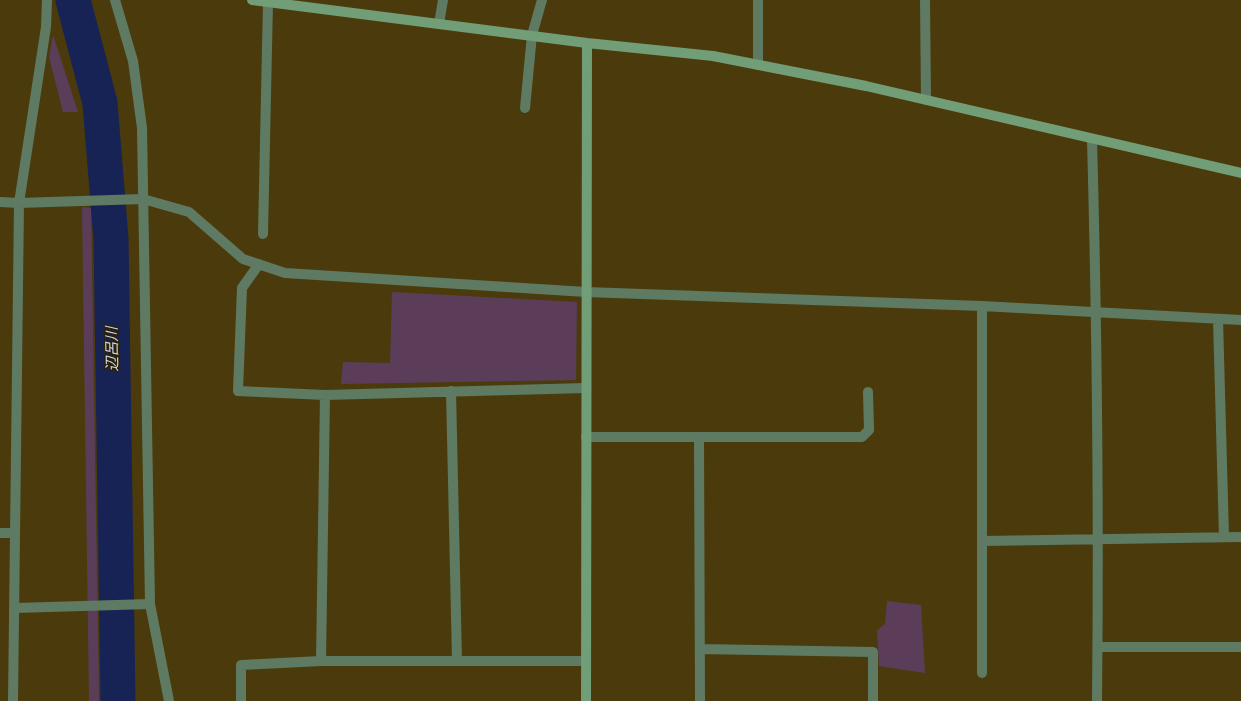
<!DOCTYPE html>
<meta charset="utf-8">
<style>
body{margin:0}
canvas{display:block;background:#4a3a0c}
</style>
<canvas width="1241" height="701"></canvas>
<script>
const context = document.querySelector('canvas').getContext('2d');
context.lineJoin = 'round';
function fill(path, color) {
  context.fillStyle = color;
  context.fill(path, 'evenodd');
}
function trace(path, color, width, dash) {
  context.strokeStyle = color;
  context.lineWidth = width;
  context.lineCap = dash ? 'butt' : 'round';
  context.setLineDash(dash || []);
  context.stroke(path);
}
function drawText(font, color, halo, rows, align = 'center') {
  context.font = font + ' "Archivo Narrow","Noto Sans JP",sans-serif';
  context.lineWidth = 3;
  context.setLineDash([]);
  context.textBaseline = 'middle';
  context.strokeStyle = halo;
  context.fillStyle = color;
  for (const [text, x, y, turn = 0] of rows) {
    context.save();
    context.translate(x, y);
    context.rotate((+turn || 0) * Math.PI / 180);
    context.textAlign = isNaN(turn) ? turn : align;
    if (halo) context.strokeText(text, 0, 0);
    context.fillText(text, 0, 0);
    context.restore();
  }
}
const green = new Path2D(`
 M53,35L78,112H63L49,57Z
 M82,207L91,208L99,701H89Z
 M392,292L577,302L576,380L341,384L343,362L390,363Z
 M887,601L921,605L925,673L879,666L877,630L885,624Z`);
const river = new Path2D(`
 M73,0L100,103L111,239L118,701`);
const street = new Path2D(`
 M115,0L133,61L142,128L150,604L169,701
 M925,0L926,100
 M439,24L443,0
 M758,65V0
 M525,108L532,35L542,0
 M1092,139C1097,327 1099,514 1097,701
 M0,202L19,203L143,199L189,212L243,259L285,273L586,292L982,306L1241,320
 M263,234L268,2
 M259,264L242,288L238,391L325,395L586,388
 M1218,319L1224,537
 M451,391L457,661
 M586,437H862L869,430L868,392
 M699,437L700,701
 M0,533H15
 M982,541L1241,537
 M15,608L150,604
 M1098,647H1241
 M700,649L873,652V701
 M321,661L325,395
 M982,673V306
 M13,701L19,203L46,27L47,0
 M241,701V665L321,661H586`);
const secondary = new Path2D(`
 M252,0L587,43L713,56L866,86L1241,173
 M586,701L587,43`);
const waterNames = [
 ["辺呂川",113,349,-91]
];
fill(green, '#5b3d5a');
trace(river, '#162354', 35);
trace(street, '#5f7a62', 10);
trace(secondary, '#719d77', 10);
drawText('italic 15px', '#ccdafb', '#2e2100', waterNames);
</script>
